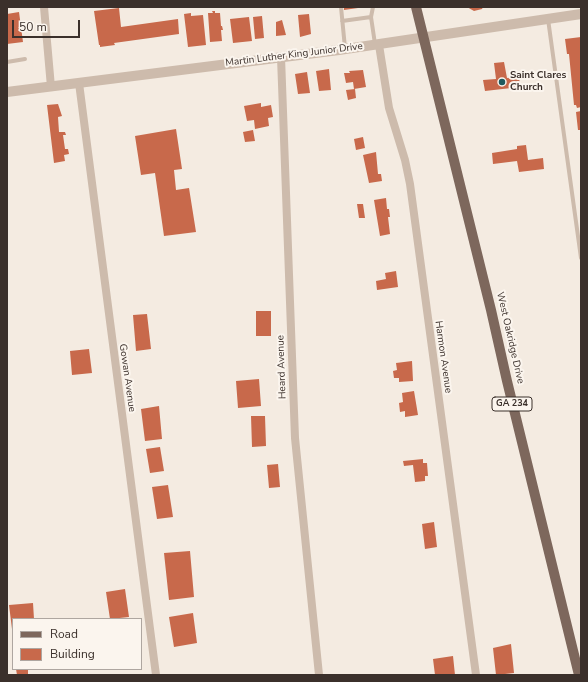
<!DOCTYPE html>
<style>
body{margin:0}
#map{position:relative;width:588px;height:682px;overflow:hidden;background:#f4ebe1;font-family:"Nunito Sans",sans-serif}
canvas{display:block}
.frame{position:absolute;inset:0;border:8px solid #3b302b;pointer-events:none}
.legend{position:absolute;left:12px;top:618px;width:130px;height:52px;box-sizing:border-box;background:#fbf5ee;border:1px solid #aea6a0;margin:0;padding:5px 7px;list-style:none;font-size:12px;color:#3b302b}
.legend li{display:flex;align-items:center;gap:8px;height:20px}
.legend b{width:20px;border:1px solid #aea6a0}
.scale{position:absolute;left:12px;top:20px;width:68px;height:18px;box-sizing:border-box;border:2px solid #3b302b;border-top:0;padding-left:5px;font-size:12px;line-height:14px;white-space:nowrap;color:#3b302b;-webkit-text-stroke:3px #fbf5ee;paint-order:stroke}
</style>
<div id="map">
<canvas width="588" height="682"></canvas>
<div class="frame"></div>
<ul class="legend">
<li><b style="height:5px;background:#7d675c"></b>Road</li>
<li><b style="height:11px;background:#c8694b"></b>Building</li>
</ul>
<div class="scale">50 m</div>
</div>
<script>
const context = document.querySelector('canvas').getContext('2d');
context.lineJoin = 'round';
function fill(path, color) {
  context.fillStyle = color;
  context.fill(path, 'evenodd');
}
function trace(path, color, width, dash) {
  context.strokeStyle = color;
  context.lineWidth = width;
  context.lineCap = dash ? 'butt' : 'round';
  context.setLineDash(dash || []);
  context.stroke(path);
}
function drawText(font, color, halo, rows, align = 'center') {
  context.font = font + ' "Nunito Sans",sans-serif';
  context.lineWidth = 4;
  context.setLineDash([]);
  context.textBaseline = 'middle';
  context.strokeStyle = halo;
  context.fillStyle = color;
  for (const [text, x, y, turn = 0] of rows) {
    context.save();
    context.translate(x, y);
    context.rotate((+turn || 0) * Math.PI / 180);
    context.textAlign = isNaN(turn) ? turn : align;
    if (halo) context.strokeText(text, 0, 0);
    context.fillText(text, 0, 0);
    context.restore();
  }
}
const building = new Path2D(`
 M344,7H358V8L344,10Z
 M467,7H483L482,9L474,11Z
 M119,8L121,27L178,19L179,34L114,43L115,45L100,47V45H99L94,11Z
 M212,11H215V13H220L221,26H222L223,30H221L222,41L210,42L208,13H213Z
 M19,12L23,42L7,44V14Z
 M191,13V16L203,15L206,45L188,47L184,14Z
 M309,14L311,34L300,37L298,15Z
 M262,16L264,38L255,39L253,17Z
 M249,17L252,41L233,43L230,19Z
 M282,20L286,35L276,36V22Z
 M581,37V107L577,108L576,105H574L569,54H567L565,39Z
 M504,62L507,78L519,76L520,87L485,91L483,80L496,79L494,63Z
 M329,69L331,90L319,91L316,71Z
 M363,70L366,87L354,89L353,82L346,83L344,73H350L349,71Z
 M307,72L310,93L298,94L295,74Z
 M355,89L356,98L348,100L346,90Z
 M261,103V107L271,105L273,117L268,118L269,126L255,129L254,120L247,121L244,106Z
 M58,104L62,116L58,117L59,132H65L66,135H63L65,149H68L69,154L64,155L65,161L54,163L47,105Z
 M581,111V130H578L576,112Z
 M176,129L182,169L174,170L176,190L189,188L196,232L164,236L155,173L141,175L135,136Z
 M253,130L255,141L245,142L243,132Z
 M363,137L365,148L356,150L354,139Z
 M526,145L528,160L543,158L544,169L519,172L517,161L493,164L492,153L517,149V146Z
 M376,152L378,174H381L382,181L369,183L363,155Z
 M386,198L387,209H389L390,217H388L390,234L380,236L374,200Z
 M357,204H363L365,218H359Z
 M396,271L398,287L377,290L376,281L386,279L385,273Z
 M256,311H271V336H256Z
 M147,314L151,349L136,351L133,315Z
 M89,349L92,373L72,375L70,351Z
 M412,361L413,381L399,382V378H394L393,371L397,370L396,363Z
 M259,379L261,406L238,408L236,381Z
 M414,391L418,415L405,417V411L400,412L399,403L403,402L402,393Z
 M159,406L162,439L145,441L141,409Z
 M251,416H265L266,446L252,447Z
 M160,447L164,471L150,473L146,449Z
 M423,459V463H427L428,476H425V481L415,482L413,465L404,466L403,461Z
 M278,464L280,487L269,488L267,465Z
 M168,485L173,517L157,519L152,487Z
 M434,522L437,547L425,549L422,524Z
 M190,551L194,597L169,600L164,553Z
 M125,589L129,617L110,619L106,592Z
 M33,603L34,619H13V628L12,629L9,605Z
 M193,613L197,643L174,647L169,617Z
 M511,644L514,673L496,675L493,648Z
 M453,656L455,675H435L433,659Z
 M16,669H28V675H17Z`);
const service = new Path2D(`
 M341,7L345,48
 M373,7L371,17L375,44
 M548,19L581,258
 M342,21L371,17
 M7,62L25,59`);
const minor = new Path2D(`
 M44,7L51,87
 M379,45L389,108L405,160L410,184L476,675
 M281,57L295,438L319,675
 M79,83L156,675`);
const tertiary = new Path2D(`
 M7,92L339,50L581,14`);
const primary = new Path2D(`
 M416,7L491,310L507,381L579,675`);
const markers = [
 [502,82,4,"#1f5a5e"]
];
const shields = [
 [512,404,40]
];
const shieldNames = [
 ["GA 234",512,404]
];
const streetNames = [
 ["Martin Luther King Junior Drive",294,55,-7],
 ["West Oakridge Drive",510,338,77],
 ["Harmon Avenue",443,357,82],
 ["Heard Avenue",282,367,-92],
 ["Gowan Avenue",127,378,82]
];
const poiNames = [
 ["Saint Clares",510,76],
 ["Church",510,88]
];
fill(building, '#c8694b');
trace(service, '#cdbbac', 4);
trace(minor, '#cdbbac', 8);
trace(tertiary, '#cdbbac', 10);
trace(primary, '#7d675c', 10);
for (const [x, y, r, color] of markers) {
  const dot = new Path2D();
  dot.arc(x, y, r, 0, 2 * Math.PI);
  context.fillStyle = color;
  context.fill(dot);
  trace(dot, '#fbf5ee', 1.5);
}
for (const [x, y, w] of shields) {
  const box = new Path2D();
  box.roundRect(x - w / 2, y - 7, w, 14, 3);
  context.fillStyle = '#fbf5ee';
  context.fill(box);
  trace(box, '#3b302b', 1);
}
drawText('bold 9px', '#3b302b', null, shieldNames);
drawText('10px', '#3b302b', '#fbf5ee', streetNames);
drawText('bold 10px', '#3b302b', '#fbf5ee', poiNames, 'left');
</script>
